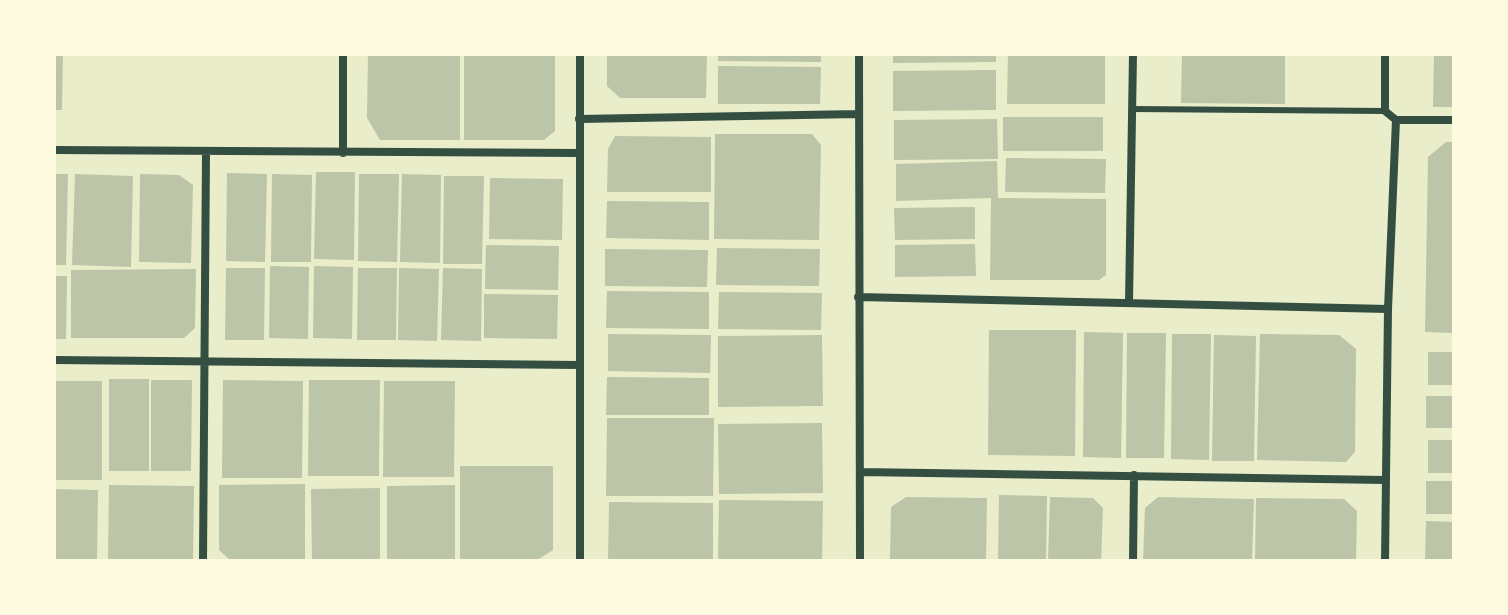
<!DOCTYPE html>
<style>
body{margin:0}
#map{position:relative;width:1508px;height:615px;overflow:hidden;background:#e9edc9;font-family:"DM Sans",sans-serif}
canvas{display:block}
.frame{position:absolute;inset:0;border:56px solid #fefae0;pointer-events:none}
</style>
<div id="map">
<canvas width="1508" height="615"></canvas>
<div class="frame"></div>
</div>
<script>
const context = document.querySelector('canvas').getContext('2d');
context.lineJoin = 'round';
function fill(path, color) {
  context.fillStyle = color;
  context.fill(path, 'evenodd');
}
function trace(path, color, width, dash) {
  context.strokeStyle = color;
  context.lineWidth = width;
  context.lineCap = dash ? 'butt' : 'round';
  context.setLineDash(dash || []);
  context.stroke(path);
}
const building = new Path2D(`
 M54,54H63L62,110H54Z
 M368,54H460V140H380L367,118Z
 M464,54H555V131L544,140H464Z
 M607,54H707L706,98H620L607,86Z
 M718,54H821V62L718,61Z
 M893,54H996V62L893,63Z
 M1008,54H1105V104H1007Z
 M1182,54L1285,55V104L1181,103Z
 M1434,54H1454V107H1433Z
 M718,66L821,67L820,104H718Z
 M996,70V110L893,111V71Z
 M1003,117H1103V151H1003Z
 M997,119L998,159L894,160V120Z
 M715,134H812L821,145L819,240L714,239Z
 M615,136L711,137V192H607L608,149Z
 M1446,142H1454V333L1425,332L1428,157Z
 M1006,158L1106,159L1105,193L1005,192Z
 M997,161L998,198L1106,199V275L1099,280H990L991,198L896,201V164Z
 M316,172H355L354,260L314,259Z
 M227,173L267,174L265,262L226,261Z
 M54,174H68L66,265H54Z
 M75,174L133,176L131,267L72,265Z
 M140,174L179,175L193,185L191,263L139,262Z
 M272,174L312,175L311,262H271Z
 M359,174H399L397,262L358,261Z
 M402,174L441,175L440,263L400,262Z
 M444,176H484L482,264H443Z
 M490,178L563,179L562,240L489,239Z
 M607,201L709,202V240L606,238Z
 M975,207V239L895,240L894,208Z
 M975,244L976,276L895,277V245Z
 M486,245L559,246L558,290L485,289Z
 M717,248L820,249L819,286L716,285Z
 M605,249L708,250L707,287L605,286Z
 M270,266L309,267L308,339L269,338Z
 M314,266L353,267L352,339L313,338Z
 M226,268H265L264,340H225Z
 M358,268H397L396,340H357Z
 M399,268L439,269L437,341L398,340Z
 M443,268L482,269L481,341L441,340Z
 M196,269L195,328L184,338H71V270Z
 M54,276H67L66,339H54Z
 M607,291L709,292V329L606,328Z
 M719,292L822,293L821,330L718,329Z
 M484,294L558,295L557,339L484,338Z
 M989,330H1076L1075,456L988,455Z
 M1084,332L1123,333L1121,458L1083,457Z
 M1127,333H1166L1164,458H1126Z
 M608,334L711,335L710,373L608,371Z
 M1172,334H1211L1209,460L1171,459Z
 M1260,334L1339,335L1356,349L1355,452L1346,462L1257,460Z
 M822,335L823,406L718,407V336Z
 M1214,335L1256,336L1254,461H1212Z
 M1428,352H1454V385H1428Z
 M607,377L709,378V415H606Z
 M109,379H149V471H109Z
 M151,380H192L191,471H151Z
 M223,380L303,381L302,478H222Z
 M309,380H380L379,476H308Z
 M54,381H102V480H54Z
 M384,381H455L454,477H383Z
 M1426,396H1454V428H1426Z
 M607,418H714L713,496H606Z
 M822,423L823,493L719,494L718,424Z
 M1428,440H1454V473H1428Z
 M460,466H553V550L539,559H460Z
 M1426,481H1454V514H1426Z
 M305,484V560L231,561L219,550V485Z
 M109,485L194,486L193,560L108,559Z
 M455,485V561H387V486Z
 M380,488V561H312L311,489Z
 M54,489L98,490L97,561H54Z
 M999,495L1047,496L1046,561H998Z
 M906,497L987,498L986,561H890L891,507Z
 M1050,497L1093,498L1103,508L1101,561H1048Z
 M1158,497L1254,499L1252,561H1143L1145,508Z
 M1256,498L1344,499L1357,511L1356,561H1255Z
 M719,500L823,501L822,561H718Z
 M609,502L713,503V561H608Z
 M1426,521L1454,522V561H1425Z`);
const service = new Path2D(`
 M1132,109L1385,111`);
const minor = new Path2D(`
 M580,54V561
 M859,54L860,561
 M579,119L858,114
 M1396,120H1454
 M54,150L580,153
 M343,153V54
 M858,297L1388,309
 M1129,303L1133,54
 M54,360L580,365
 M861,472L1385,480
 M203,561L206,152
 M1133,561L1134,475
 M1385,561L1388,309L1396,120L1385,111V54`);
fill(building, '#bcc5a7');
trace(service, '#344e41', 6);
trace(minor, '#344e41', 8);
</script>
